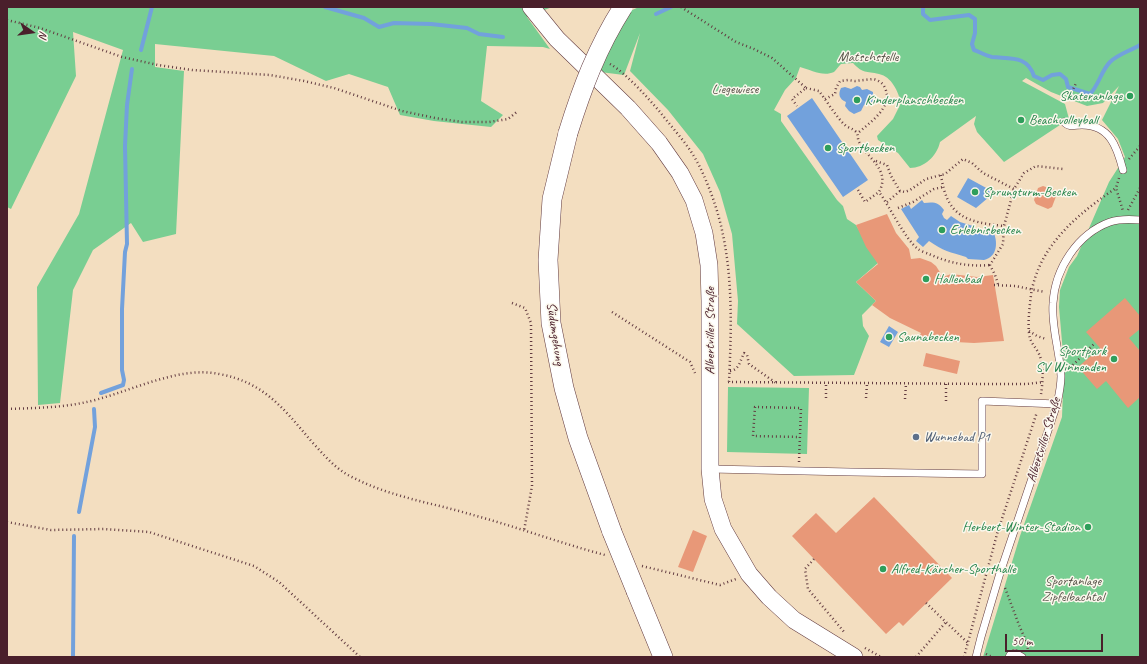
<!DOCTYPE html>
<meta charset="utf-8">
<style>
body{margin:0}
#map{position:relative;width:1147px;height:664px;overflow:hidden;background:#f3dec0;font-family:Caveat,sans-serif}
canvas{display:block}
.frame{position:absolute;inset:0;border:8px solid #4a1f2b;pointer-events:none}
.north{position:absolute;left:12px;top:12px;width:40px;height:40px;-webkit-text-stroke:3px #fbf7ec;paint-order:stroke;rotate:103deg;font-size:11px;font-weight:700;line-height:16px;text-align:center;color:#4a1f2b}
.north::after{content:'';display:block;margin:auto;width:14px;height:18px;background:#4a1f2b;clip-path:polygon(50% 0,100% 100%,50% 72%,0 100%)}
.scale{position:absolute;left:1005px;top:634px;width:98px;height:18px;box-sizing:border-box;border:2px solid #4a1f2b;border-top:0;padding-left:5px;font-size:12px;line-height:14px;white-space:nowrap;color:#4a1f2b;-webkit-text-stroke:3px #fbf7ec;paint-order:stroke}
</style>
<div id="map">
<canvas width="1147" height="664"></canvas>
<div class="frame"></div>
<div class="north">N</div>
<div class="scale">50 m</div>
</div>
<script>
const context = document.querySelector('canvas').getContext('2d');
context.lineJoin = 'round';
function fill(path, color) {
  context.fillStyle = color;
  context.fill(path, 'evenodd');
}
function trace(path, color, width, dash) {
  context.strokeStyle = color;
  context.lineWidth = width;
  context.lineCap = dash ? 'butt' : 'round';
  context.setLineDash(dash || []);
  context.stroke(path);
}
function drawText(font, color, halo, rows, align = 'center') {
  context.font = font + ' Caveat,sans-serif';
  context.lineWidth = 3;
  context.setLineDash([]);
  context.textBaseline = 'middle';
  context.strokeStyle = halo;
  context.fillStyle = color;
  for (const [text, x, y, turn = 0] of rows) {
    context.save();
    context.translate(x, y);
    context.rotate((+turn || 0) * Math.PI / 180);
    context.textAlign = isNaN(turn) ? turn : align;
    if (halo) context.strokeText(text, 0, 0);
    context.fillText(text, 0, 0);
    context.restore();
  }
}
const green = new Path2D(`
 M7,7H552L527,17L550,49L543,47L487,46L481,101L503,115L491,127L434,121L400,115L388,87L349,74L326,81L274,56L155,44V67L184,71L176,234L143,242L131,223L93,250L73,290L60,403L38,405L37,287L79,214L123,50L73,32L76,76L11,209L7,207Z
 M639,7H1140V657H983L1020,536L1062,417L1064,365L1059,307L1060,290L1069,267L1077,256L1109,182L1125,157L1118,139L1102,120L1119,86L1103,103L1087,106L1051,92L1026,78L1022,81L1065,104L1069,119L1004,162L977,132L974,124L976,116L940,142C937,156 924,168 910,168L898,153L878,140L877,136L893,119L901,103C898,91 892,77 879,74C866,71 863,74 853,63L841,64C839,66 836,70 834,72C823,77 811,70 800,67L796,78L785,90L774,110L781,114V121L837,200L843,206L847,219L856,225L878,263L856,282L876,301L862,315L863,326L869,336L854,375L794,376L737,324L738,301L732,234L720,192L703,154L668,110L630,71L640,33L624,75L600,72L610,47L630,11Z
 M728,387L809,388L807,454L727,452Z`);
const water = new Path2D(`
 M857,86L860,87L862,90L867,89L873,92V102L864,105L861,111L854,114L849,111L845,106L846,102C839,99 838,94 841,88L845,87L851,89Z
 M812,98L868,180L843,197L787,116Z
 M968,178L990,190L989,197L976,208L957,197Z
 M922,200L924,203C934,202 938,202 944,210L942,214L944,218L947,220L951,216L960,222L973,226L971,231L974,234L979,233L982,229H986L989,232L993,231C998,241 998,257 984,260C979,260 973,259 968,259L966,257C950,252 943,251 929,241L923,247L916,241L919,237L901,209L909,205L911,209Z
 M889,326L898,332L889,347L880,342Z`);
const stream = new Path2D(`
 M325,7L364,18L379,27L394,23L431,24L467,28L479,34L503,37
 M923,7V14L930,20L969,15L975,19V33L972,44L974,50C980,52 986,56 992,57C1010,59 1027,55 1034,76L1043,80L1052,75L1060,74L1066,79L1068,87L1090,94C1099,85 1101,71 1110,62C1118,54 1130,51 1140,45
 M656,14L671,7
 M141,50L152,7
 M101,393L123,385L124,380L122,370V309L125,252L127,244L125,146L127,105L132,69
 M79,512L95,427L94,409
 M73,657L74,536`);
const building = new Path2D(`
 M1043,186L1058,191L1052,207L1048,209L1036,204L1034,200L1038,188Z
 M887,214L896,233L909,249L911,259L920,258L931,262L936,266L943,277L951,274L977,277L993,275L1004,341L974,343L918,340L921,333L890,318L872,305L876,301L856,282L878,264L866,247L856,225Z
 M1125,298L1140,316V329L1129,338L1140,351V397L1128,408L1106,381L1097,389L1078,367L1100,348L1086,332Z
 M926,353L960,361L957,374L923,366Z
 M874,497L952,578L903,626L899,622L886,634L792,536L816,513L836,533Z
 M693,530L707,536L693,572L678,567Z`);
const path = new Path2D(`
 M681,7L736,42L754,49L772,58L806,88L792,99L797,106
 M7,20L40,28L122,57L158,65L192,70L270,75L304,81L334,88L402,111L435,118L462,122H489L508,119L518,111
 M610,64C626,73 648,98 660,112C670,125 681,137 690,150C698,162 704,175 709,188C734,250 732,316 729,382
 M806,88L819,91C826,100 837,118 845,125C848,128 852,128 855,131C859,134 857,138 859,142C868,159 891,170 879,192C890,207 905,239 918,249C921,251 926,253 929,254C949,263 968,267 990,265
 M1070,96L1076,83
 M825,99L835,94L836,88L840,81L848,80L855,81L873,79C878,80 883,83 885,88C894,107 869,123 858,133
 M1129,159L1140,146
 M876,161L887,165L891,176L900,191L905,192L910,190L926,179L945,174L963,159L972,163L983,173L1014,189
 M941,175C947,217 966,222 1004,226
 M1119,178L1116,188L1123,211
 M858,190L865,202L879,192
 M887,202L900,191
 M898,208L913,202L934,189L943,187
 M1128,210L1140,188
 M998,284L995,275L990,265L1003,244L1004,226L1014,189L1024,173L1036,166L1063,169
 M994,285L1015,286L1045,292
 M512,303L525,308L531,323L532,486L524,531
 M612,312L690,362L695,373
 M1029,331L1037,336L1046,339
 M1070,368L1095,343
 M730,371C739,370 740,361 744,353L747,355L749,364L776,383
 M728,382L990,384H1027L1043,382
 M1041,394C1043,382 1044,362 1038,352C1034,345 1030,342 1029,333C1028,323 1029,313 1030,303C1031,297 1031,291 1033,285C1044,241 1081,212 1116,188
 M826,398V384
 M866,398L867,384
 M905,399L906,384
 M946,401V384
 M7,409C32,408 57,408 82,403C125,395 176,365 219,374C264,382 284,409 312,442C325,456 336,470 354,478C391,497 433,503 473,515C517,527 560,543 605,555
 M799,462L801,408L755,407L753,436L800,437
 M7,522L51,530L104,529L149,532L254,566L279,582L360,657
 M814,559L805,569L808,589L845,633
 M642,566L720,585L736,579
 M1005,588L1019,625L1026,641L1028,649
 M926,603L968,643
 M865,648L881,657
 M986,654L992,657
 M916,657L946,622
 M964,657L997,534L1037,412`);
const service = new Path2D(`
 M1064,122C1069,128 1075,125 1082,125C1110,125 1117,147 1123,170
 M710,469L851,472L982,474V401L1057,404
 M976,657L981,637L1000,573L1057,404C1059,395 1061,385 1061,376C1060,352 1051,327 1053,303C1055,269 1077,234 1110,222C1119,219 1130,219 1140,220
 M1009,657L1010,655L1015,653L1022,657`);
const tertiary = new Path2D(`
 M531,7L557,39L628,108L659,143L680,173L694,200L704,233L709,265L710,301V469L713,499L723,529L749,574L769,597L794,620L854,657`);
const secondary = new Path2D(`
 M568,133L552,199L548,260L551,323L564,388L578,438L612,532
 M636,591L663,657`);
const secondaryBridge = new Path2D(`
 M568,133C582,88 597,48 623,7
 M612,532L636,591`);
const markers = [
 [1130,96,4,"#2e9e5b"],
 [857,100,4,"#2e9e5b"],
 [1021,120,4,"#2e9e5b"],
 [828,148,4,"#2e9e5b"],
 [975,192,4,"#2e9e5b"],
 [942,230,4,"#2e9e5b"],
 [926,279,4,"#2e9e5b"],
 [889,337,4,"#2e9e5b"],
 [1114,359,4,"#2e9e5b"],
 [916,437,4,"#5c6f8a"],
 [1088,527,4,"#2e9e5b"],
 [883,569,4,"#2e9e5b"]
];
const parkNames = [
 ["Matschstelle",868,57],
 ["Liegewiese",735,89],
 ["Sportanlage",1073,581],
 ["Zipfelbachtal",1073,597]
];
const leisureNames = [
 ["Skateranlage",1122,96,"right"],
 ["Kinderplanschbecken",865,100],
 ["Beachvolleyball",1029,120],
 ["Sportbecken",836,148],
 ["Sprungturm-Becken",983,192],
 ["Erlebnisbecken",950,230],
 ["Hallenbad",934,279],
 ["Saunabecken",897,337],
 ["Sportpark",1106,351,"right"],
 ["SV Winnenden",1106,367,"right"],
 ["Herbert-Winter-Stadion",1080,527,"right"],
 ["Alfred-Kärcher-Sporthalle",891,569]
];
const streetNames = [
 ["Albertviller Straße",710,331,-90],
 ["Südumgehung",555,334,82],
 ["Albertviller Straße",1044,440,-73]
];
const serviceNames = [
 ["Wunnebad P1",924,437]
];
fill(green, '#79ce92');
fill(water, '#72a1dc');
trace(stream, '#72a1dc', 4);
fill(building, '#e89878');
trace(service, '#633c41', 8);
trace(tertiary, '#633c41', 18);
trace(secondary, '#633c41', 20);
trace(path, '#633c41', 2.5, [1, 3]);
trace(service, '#fff', 7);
trace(tertiary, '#fff', 17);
trace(secondary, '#fff', 19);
trace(secondaryBridge, '#633c41', 20, []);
trace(secondaryBridge, '#fff', 19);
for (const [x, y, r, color] of markers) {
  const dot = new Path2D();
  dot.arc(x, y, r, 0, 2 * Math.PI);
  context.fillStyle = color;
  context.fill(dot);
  trace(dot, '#fbf7ec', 1.5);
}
drawText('14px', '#58544a', '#fbf7ec', parkNames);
drawText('14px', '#27864d', '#fbf7ec', leisureNames, 'left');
drawText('14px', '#4a1f2b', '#fbf7ec', streetNames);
drawText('14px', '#4e5e75', '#fbf7ec', serviceNames, 'left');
</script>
